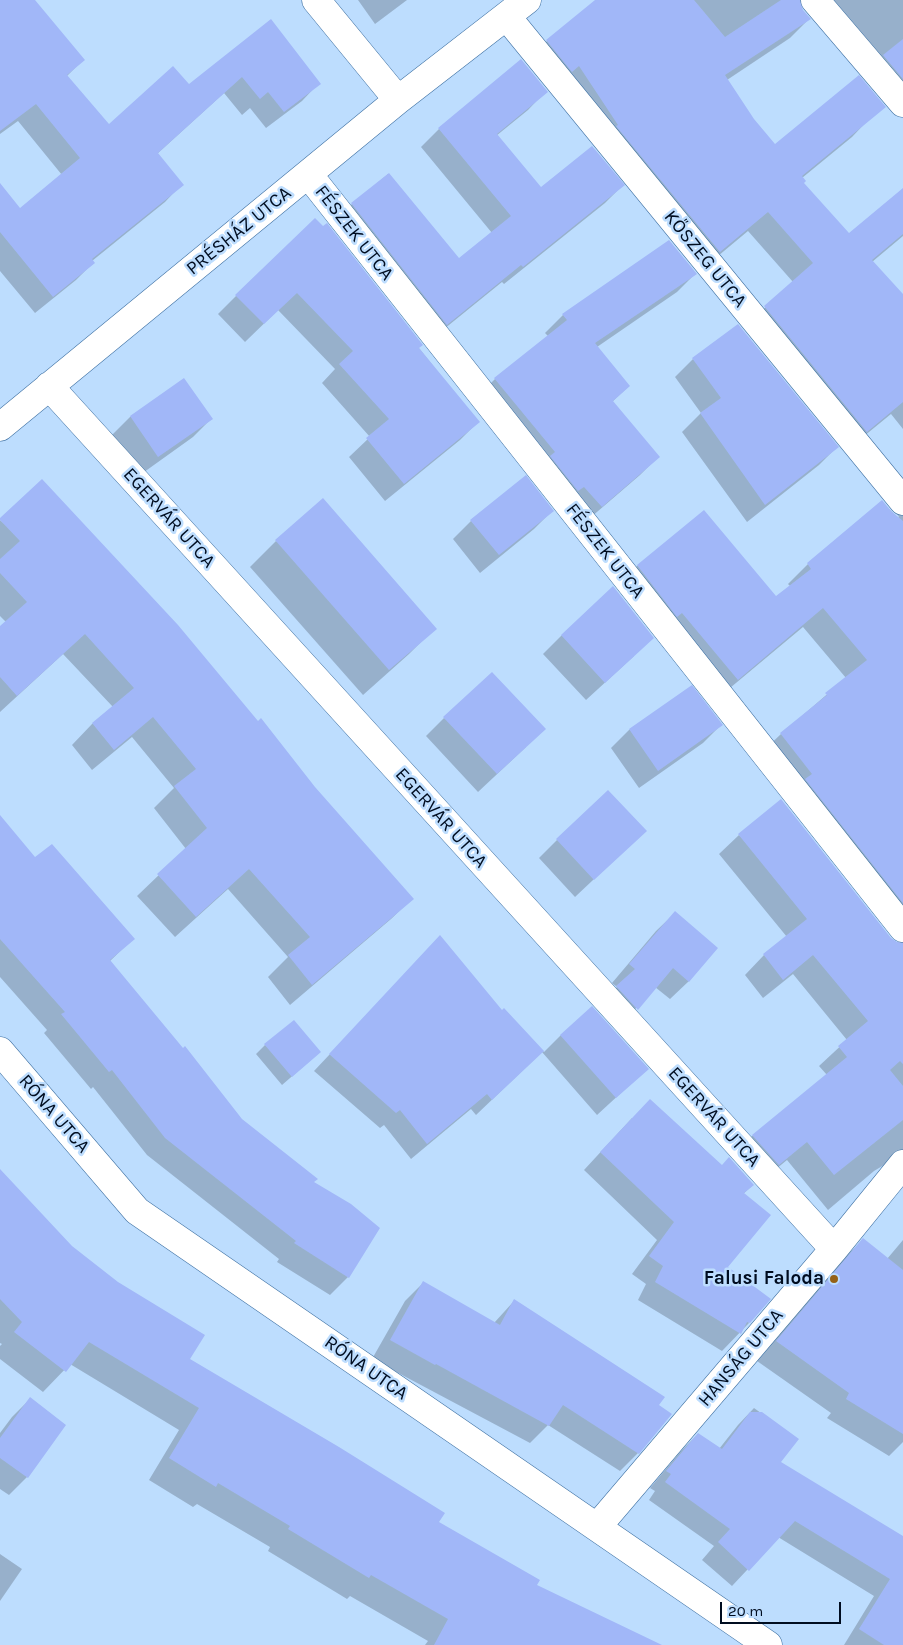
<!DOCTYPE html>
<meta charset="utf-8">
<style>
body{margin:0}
#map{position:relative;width:903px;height:1645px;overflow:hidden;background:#bdddfe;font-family:Karla,sans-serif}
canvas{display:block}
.scale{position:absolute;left:720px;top:1602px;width:121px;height:22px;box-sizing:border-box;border:2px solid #000d20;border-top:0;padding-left:6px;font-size:15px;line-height:18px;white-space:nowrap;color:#000d20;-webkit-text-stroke:4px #bdddfe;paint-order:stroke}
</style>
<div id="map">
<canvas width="903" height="1645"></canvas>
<div class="scale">20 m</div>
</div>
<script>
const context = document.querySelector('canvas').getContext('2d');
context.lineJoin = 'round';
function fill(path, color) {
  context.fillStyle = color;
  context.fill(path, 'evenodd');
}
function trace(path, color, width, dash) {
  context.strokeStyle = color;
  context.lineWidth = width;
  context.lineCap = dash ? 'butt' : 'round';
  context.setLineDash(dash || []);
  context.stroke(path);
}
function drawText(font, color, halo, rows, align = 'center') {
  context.font = font + ' Karla,sans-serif';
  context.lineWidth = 5;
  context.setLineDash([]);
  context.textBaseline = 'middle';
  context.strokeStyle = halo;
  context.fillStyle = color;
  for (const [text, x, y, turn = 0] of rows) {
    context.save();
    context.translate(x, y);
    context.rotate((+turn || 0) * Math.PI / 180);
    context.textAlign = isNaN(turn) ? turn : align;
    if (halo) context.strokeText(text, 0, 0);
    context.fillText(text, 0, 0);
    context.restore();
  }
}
const shadow = new Path2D(`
 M0,0H34L83,60L67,76L109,126L189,86L270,21L319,83L302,101L266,128L250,108L242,115L224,93L157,154L182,184L165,202L92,261L93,263L76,280L35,313L0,271V212L20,210L62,175L18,121L0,134Z
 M358,0H407L375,24Z
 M602,0H903V82L884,98L807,9L799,3L802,10L809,19L790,38L727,80L753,120L774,145L871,117L852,137L802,178V183L848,235L903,190V236L872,262L903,296V429L891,414L847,450L745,326L793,282L748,231L700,271L528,60L547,41Z
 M521,61L546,91L528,110L496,136L540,189L623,185L605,203L504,284L502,282L428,342L334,222L352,204L388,174L459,260L492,233L421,147L439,129Z
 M323,228L478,422L460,440L385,501L349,457L370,437L322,383L335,369L278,310L245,342L218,314L236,296Z
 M695,274L677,292L597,347L629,386L612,402L658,457L640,475L583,524L477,397L495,379L548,336L545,333L563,315Z
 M693,359L837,447L819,465L747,522L682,432L701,413L675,377Z
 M184,380L211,419L193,437L140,475L112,435L130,417Z
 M526,477L552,511L534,529L480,573L453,539L471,521Z
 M903,488V1179L884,1165L874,1171L828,1210L787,1160L759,1183L733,1155L752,1136L827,1075L819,1066L847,1040L793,974L763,998L745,975L764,955L787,937L719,854L739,835L899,945L896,938L761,753L781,734L846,678L803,627L718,698L618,585L637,566L704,512L776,597L790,586L788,584L808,564L882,502L898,518L899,517L889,502Z
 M0,520L314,788L412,899L391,919L290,1005L268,977L288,957L228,889L175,937L137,896L186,849L154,808L174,788L132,737L92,770L72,745L92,724L113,707L63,654L0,712V628L6,622L0,616Z
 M276,541L435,628L409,654L363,695L250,567Z
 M562,635L634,656L586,700L543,654Z
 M691,687L721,725L703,743L639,788L611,748L629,730Z
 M444,718L526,747L478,792L426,736Z
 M645,831L575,897L539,858L557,840Z
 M0,840L35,859L133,939L110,961L241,1120L313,1182L379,1228L348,1277L330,1295L277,1262L279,1259L147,1155L93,1087L91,1089L44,1033L47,1030L0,977Z
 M675,913L689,981L670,999L655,987L619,1027L598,1005L617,987L612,983L656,931Z
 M425,953L502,1012L504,1010L544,1052L561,1035L647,1069L597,1115L542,1052L476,1115L471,1109L411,1159L384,1125L380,1128L314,1071Z
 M265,1045L320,1052L282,1085L256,1054Z
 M632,1118L753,1185L743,1194L726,1267L749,1323L722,1351L638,1300L646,1284L632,1274L657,1240L584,1170Z
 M0,1171L71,1247L188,1360L437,1523L535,1586L634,1645H425L428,1641L350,1596L347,1599L268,1551L270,1547L197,1504L193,1507L149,1480L179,1430L70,1364L43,1392L0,1359V1346L2,1344L0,1343Z
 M863,1240L887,1259L903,1240V1442L889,1456L827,1418L831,1413L757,1361L843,1259Z
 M423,1283L494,1323L514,1301L658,1406L638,1453L620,1471L548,1425L530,1443L372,1359L405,1301Z
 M30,1399L27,1477L9,1495L0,1489V1433L12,1417Z
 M754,1408L797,1439L779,1463L903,1537V1645H844L874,1596L778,1537L732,1586L702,1560L714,1546L649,1500L655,1491L650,1488L681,1451L698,1434L719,1449L738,1425Z
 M0,1554L22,1569L0,1601Z`);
const building = new Path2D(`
 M0,0H35L85,60L67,75L109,124L173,66L189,84L271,19L321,84L284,112L268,92L260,99L242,77L158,153L184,185L92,259L95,263L53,297L0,232V183L20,208L80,158L36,104L0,131Z
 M595,0H694L725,37L781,0H800L803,10L811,19L725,75L754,119L775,144L859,75L886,107L802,176L806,181L804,183L849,233L903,188V234L872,260L903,294V402L867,432L764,306L813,263L768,212L720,252L616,126L618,125L579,66L572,72L546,40Z
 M903,39V79L883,55Z
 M521,59L548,92L497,134L541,187L592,146L625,185L523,267L521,265L447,325L351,203L389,173L459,258L511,216L438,128Z
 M315,218L323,226L327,223L423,345L419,348L480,422L404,484L366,438L389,419L339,364L353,351L297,293L264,324L235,295Z
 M669,240L697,274L595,343L630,386L613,401L660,457L602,507L584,487L578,491L550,456L555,452L494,378L567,320L562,314Z
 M738,324L839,447L765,505L700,413L721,398L692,358Z
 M184,378L213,419L158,457L130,416Z
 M526,475L554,511L499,555L470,520Z
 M42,479L178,625L258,721L261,718L315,787L414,899L312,985L288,955L310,937L249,869L196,917L157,874L207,828L174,786L196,769L153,717L114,750L92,723L134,688L85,634L17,696L0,677V626L27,602L0,573V559L20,541L0,520V518Z
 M323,498L437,629L389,670L275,540Z
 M882,500L891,511L903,521V903L805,779L812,774L780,733L827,695L825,693L867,660L823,608L738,680L682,613L677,617L637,565L704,510L776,596L811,569L807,563Z
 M613,586L654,638L605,683L561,635Z
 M492,672L546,729L497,774L443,717Z
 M692,685L723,725L658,771L629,729Z
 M608,790L647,831L594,880L556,839Z
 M781,799L891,938L897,942L903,943V1064L900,1061L890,1070L903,1086V1120L834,1175L807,1142L779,1165L752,1135L847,1057L838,1046L868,1021L813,955L783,980L763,954L807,919L738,834Z
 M0,815L35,857L52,844L135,939L110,960L183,1048L185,1046L242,1119L318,1179L314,1182L351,1204L380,1228L349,1278L294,1243L296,1241L165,1138L112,1070L109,1072L61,1014L65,1012L0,939Z
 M675,911L718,948L689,982L673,968L638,1010L616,986L635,969L629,964Z
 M440,935L502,1010L504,1008L544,1051L492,1100L487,1094L427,1144L400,1110L396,1113L329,1054Z
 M592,1006L649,1069L616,1098L560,1035Z
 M294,1020L321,1052L292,1077L264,1044Z
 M650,1099L722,1165L729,1157L754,1185L744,1193L771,1215L728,1267L771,1299L750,1323L747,1322L741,1334L655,1282L663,1266L649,1256L674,1222L600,1152Z
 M0,1169L72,1246L118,1282L205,1335L190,1359L339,1447L445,1513L439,1522L540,1580L537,1585L662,1645H434L448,1619L371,1575L369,1578L288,1529L290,1526L218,1483L216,1487L169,1458L199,1408L89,1342L66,1372L14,1332L22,1322L0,1299Z
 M863,1238L903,1270V1434L846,1399L849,1393L776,1341Z
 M423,1281L500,1325L514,1299L665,1397L659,1405L672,1414L639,1454L563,1405L549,1426L436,1364L435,1365L390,1340Z
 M30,1397L66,1425L28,1478L0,1458V1438Z
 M750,1412H762L799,1439L781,1462L903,1536V1645H884L859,1629L890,1579L795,1521L749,1571L718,1542L730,1529L665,1482L671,1474L666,1471L698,1433L722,1449Z`);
const minor = new Path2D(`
 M316,0L398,100
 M815,0L903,103
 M507,17L903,501
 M308,174L903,928
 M49,386L834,1249
 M0,427L398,100L527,0
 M0,1051L137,1211L768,1645
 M597,1527L834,1249L903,1164`);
const markers = [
 [834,1279,5,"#956116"]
];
const streetNames = [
 ["PRÉSHÁZ UTCA",239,231,-39],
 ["FÉSZEK UTCA",354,233,52],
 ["KŐSZEG UTCA",705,259,51],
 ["EGERVÁR UTCA",169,518,48],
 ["FÉSZEK UTCA",605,551,52],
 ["EGERVÁR UTCA",441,818,48],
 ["RÓNA UTCA",54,1114,49],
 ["EGERVÁR UTCA",714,1117,48],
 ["HANSÁG UTCA",741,1358,-50],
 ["RÓNA UTCA",366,1368,35]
];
const poiNames = [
 ["Falusi Faloda",824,1279]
];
fill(shadow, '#0003');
fill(building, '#a1b7f8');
trace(minor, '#3f71a3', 29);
trace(minor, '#fff', 28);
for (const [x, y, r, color] of markers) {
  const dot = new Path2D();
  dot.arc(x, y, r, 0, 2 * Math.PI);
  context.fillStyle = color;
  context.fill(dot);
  trace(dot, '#bdddfe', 2);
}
drawText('19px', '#000d20', '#bdddfe', streetNames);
drawText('bold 19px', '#000d20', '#bdddfe', poiNames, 'right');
</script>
